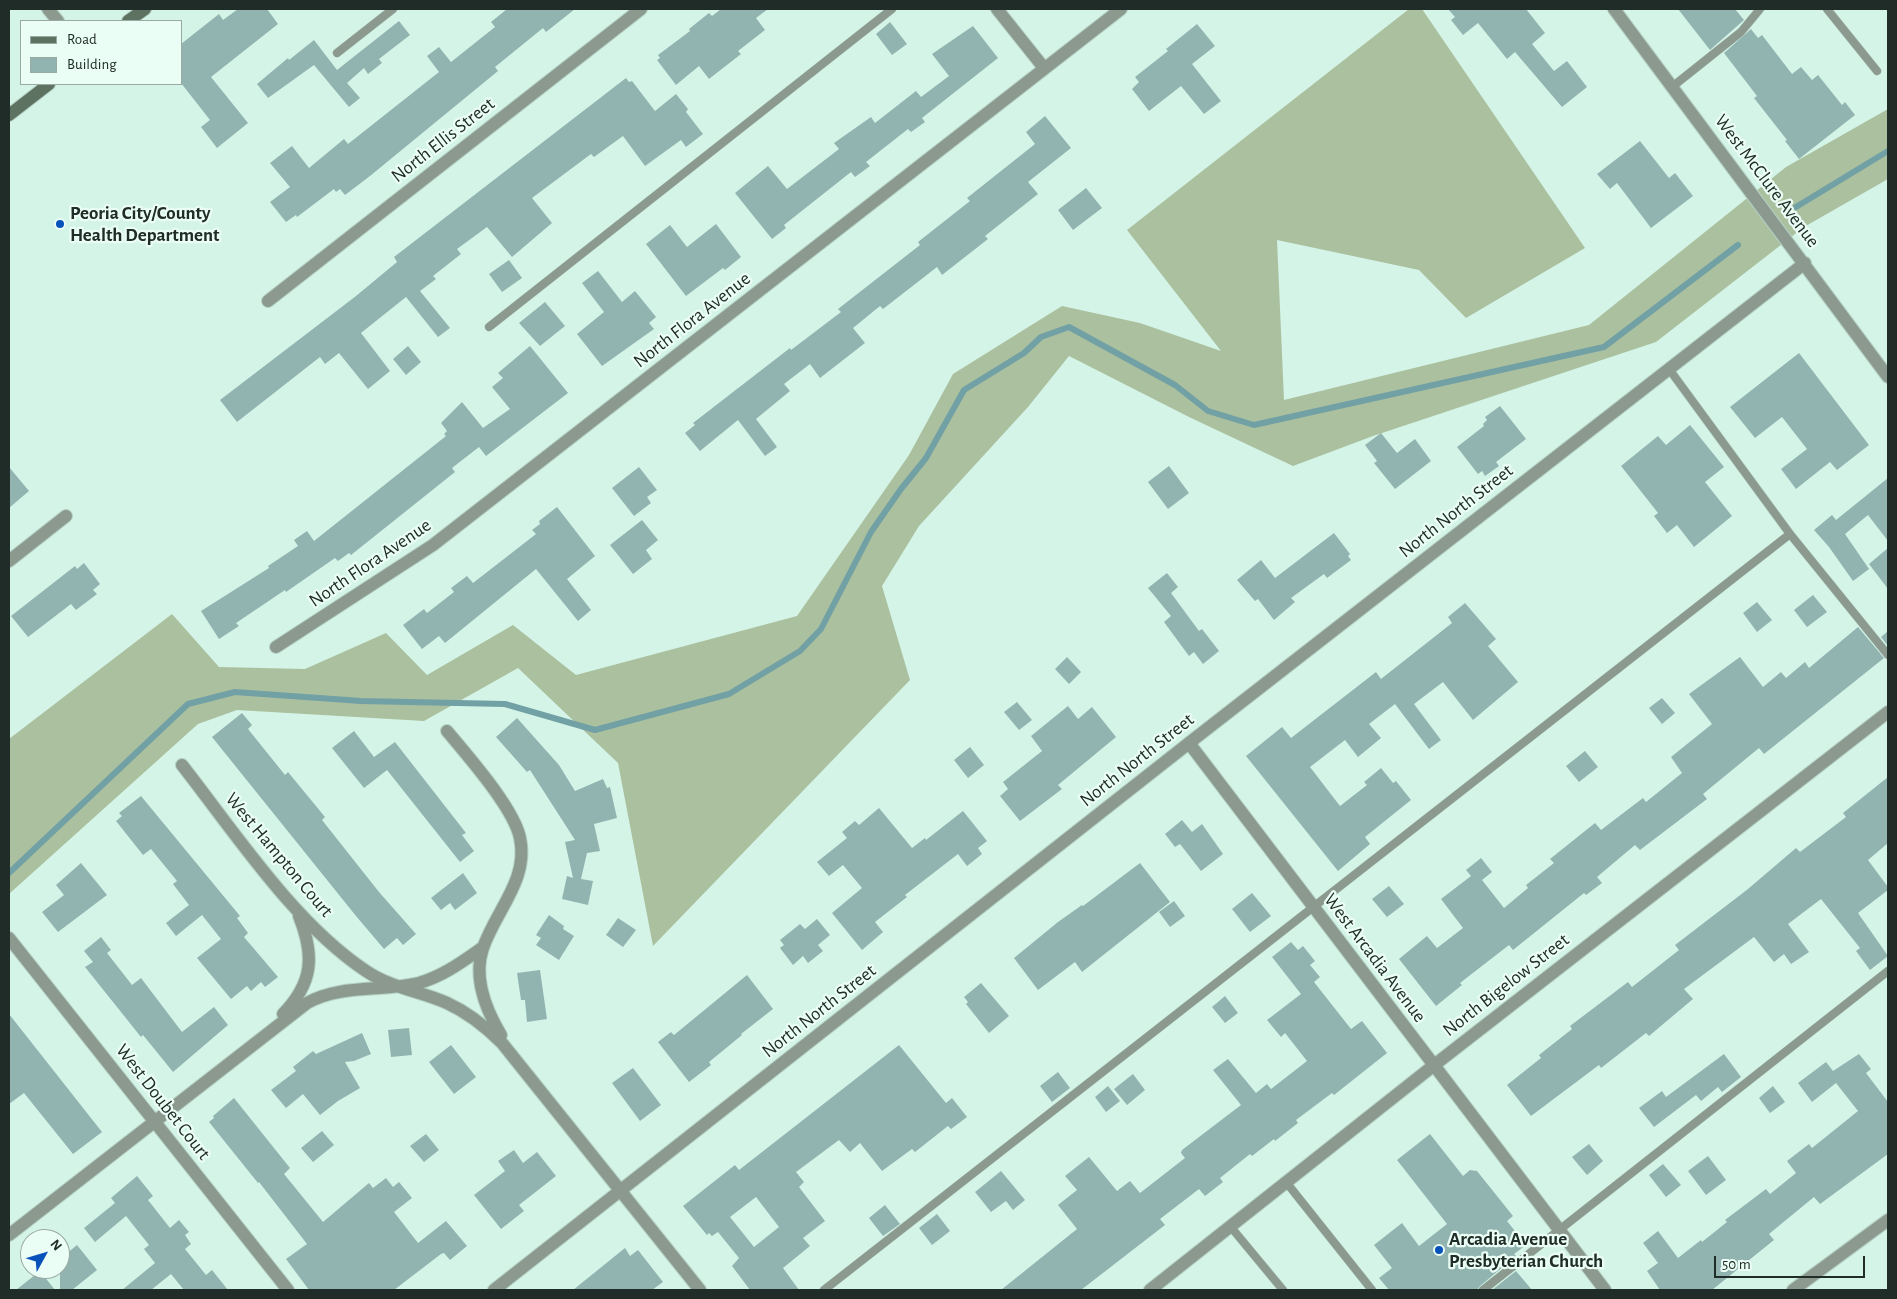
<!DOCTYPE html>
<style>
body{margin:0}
#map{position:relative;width:1897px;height:1299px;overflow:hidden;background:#d4f4e7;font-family:"Alegreya Sans",sans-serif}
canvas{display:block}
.frame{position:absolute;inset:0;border:10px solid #202c27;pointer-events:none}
.legend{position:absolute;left:20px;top:20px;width:162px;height:65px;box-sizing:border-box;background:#ebfef6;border:1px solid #9aaaa3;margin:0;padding:6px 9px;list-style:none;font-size:15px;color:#202c27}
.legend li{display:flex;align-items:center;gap:10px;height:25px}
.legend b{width:25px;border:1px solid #9aaaa3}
.north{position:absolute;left:20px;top:1229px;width:50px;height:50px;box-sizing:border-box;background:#ebfef6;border:1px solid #9aaaa3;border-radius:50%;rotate:51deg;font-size:14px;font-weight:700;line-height:20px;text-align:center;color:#202c27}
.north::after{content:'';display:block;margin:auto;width:18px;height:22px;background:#0751bb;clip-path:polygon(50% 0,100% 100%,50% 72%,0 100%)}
.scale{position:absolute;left:1714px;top:1256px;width:151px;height:22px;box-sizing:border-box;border:2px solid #202c27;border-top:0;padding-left:6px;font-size:15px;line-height:18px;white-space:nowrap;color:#202c27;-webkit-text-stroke:4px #ebfef6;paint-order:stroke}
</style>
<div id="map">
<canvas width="1897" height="1299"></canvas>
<div class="frame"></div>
<ul class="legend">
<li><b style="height:6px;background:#5e7262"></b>Road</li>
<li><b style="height:14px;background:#92b4b0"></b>Building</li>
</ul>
<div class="north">N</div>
<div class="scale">50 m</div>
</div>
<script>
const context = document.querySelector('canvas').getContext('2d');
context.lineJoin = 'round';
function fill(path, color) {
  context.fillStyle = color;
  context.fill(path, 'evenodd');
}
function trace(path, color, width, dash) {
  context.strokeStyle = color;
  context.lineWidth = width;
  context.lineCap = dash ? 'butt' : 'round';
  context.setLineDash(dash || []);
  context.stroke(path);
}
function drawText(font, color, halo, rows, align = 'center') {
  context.font = font + ' "Alegreya Sans",sans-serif';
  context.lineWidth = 4.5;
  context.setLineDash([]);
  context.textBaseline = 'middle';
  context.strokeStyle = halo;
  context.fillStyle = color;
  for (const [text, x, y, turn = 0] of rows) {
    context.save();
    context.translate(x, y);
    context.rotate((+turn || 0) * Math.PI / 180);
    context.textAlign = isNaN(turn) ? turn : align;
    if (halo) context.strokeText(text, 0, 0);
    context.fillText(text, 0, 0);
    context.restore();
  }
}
const forest = new Path2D(`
 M1409,9H1422L1585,248L1466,318L1419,270L1277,240L1284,400L1589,325L1786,167L1888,109V179L1804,227L1656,342L1373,436L1293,466L1189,417L1069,356L1028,407L919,526L882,586L910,680L653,946L618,763L518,668L424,721L237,710L198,724L9,894V739L172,614L219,667L305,669L386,633L427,675L513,625L576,675L797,616L909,455L953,374L1062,306L1140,323L1221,351L1127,230Z`);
const stream = new Path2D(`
 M1796,207L1888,151
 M9,873L188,704L235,692L361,701L505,704L595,730L729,694L800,651L821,629L871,532L901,489L926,458L964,390L1024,353L1041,337L1069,327L1175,385L1208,411L1254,425L1604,347L1738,245`);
const building = new Path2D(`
 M238,9H267L278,24L211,77L248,123L217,148L201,127L210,120L181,83V44L219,14L223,20Z
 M507,9H575L546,32L543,28L495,67L498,71L370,176L345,195L340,189L336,192L334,189L297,217L296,215L286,222L270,202L290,187L270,163L292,146L309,168L344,139L348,144L439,72L427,56L439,47L451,62L495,27L491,22Z
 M721,9H768L756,18L765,30L738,51L741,54L709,79L699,66L676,85L657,60L660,58L658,55L690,31L689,29L709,13L712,16Z
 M1448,9H1526L1545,33L1532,44L1554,71L1567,61L1587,87L1562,107L1515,52L1507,59L1478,23L1463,35L1451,20L1455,17Z
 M1678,9H1735L1744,20L1710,50Z
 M399,21L410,35L379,59L382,63L368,74L364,68L347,83L360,98L349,107L314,65L268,98L257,84L288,58L289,60L314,40L337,70Z
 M890,22L907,44L892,55L876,34Z
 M1197,24L1215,46L1192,64L1221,101L1204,114L1181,86L1149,111L1132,89L1139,82L1135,77L1168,51L1166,49Z
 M973,26L998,58L922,118L925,122L911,132L908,129L866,162L870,166L855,177L851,172L784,225L786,228L772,239L735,193L768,166L787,189L839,149L834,143L871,117L875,123L916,91L921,97L949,76L932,54Z
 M1751,29L1758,38L1762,35L1792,74L1801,67L1812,80L1818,75L1842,105L1845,102L1855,115L1799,159L1785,141L1787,140L1754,98L1757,96L1724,53Z
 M626,78L629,82L632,81L655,111L676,94L688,109L686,112L703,134L686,147L681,140L645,166L623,136L594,157L591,154L532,198L552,223L512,257L487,227L457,249L461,254L433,276L436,279L420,291L450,328L438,337L406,297L361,333L390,371L368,389L339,353L325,364L320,357L237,422L220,400L356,296L397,262L394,257Z
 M1045,116L1071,148L1028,182L1038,194L985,236L988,239L942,275L937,267L883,309L880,306L853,328L865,343L820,378L810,364L784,384L790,391L756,419L777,447L765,456L738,420L700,451L685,433L695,425L693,423L790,348L791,350L841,312L838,309L920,245L918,242L970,201L967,198L1035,144L1026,132Z
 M1640,141L1669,178L1675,173L1693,196L1651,228L1617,183L1610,189L1597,174Z
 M1086,188L1102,208L1073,230L1058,210Z
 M716,224L741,257L725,270L723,268L686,296L646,244L670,225L687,247Z
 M509,260L522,278L502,292L489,274Z
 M598,271L622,302L635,291L656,317L649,323L654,329L602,366L577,334L604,312L582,283Z
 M545,302L565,326L540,346L519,323Z
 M408,346L421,362L406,375L393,359Z
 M530,346L568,393L486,456L479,447L452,468L455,472L351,555L349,553L338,561L335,558L286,592L285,590L236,623L239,626L219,639L201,611L269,568L268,566L298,546L294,540L307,531L314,541L446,436L444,434L447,431L441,423L462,402L483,428L510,409L492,387L503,378L498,373Z
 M1799,353L1869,445L1837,470L1830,462L1796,489L1781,469L1807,449L1782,417L1755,438L1730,407Z
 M1500,406L1526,439L1496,462L1499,466L1485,476L1482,471L1478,474L1457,447L1484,426L1483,424L1487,420L1485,417Z
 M1690,425L1724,467L1705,482L1732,516L1694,547L1677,525L1667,533L1654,516L1658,513L1621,466L1658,436L1666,445Z
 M1381,433L1397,453L1415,439L1431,461L1395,489L1374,463L1377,461L1365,445Z
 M1169,466L1189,493L1168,509L1148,482Z
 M9,467L29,491L9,508Z
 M639,467L657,490L647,497L651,503L634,516L612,488Z
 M1888,478V541L1868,515L1845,534L1869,569L1853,581L1829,547L1814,530L1832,515L1836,520Z
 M557,507L595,556L567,579L591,610L578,621L536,569L445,643L439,636L422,649L403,625L424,609L427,613L454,592L451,588L467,576L473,583L536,534L532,530L540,524L539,521Z
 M642,520L658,540L646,550L652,559L633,574L610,545Z
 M1334,533L1350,554L1348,556L1351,560L1327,578L1324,574L1291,598L1295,602L1274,620L1258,599L1255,601L1237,580L1261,560L1275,578Z
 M1888,548V589L1869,564Z
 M84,563L100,584L93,590L97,594L76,610L71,604L28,637L11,616L75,566L77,569Z
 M1167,573L1178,587L1171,593L1199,631L1202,629L1219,651L1203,664L1194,652L1189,656L1164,622L1171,616L1148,588Z
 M1813,595L1827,612L1807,627L1794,610Z
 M1757,602L1772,620L1757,632L1743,613Z
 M1465,603L1496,639L1488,646L1518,682L1473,720L1443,682L1414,704L1441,740L1429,749L1395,704L1369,724L1381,738L1358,757L1345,740L1310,767L1340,806L1367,785L1364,782L1381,768L1393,783L1396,781L1411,800L1365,837L1370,844L1338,871L1246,756L1282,727L1291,738L1376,672L1381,679L1452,623L1448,617Z
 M1858,627L1884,658L1764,754L1759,748L1703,794L1707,799L1640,850L1635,845L1597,877L1602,883L1586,895L1584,893L1513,950L1509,945L1460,983L1462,985L1436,1006L1399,959L1427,936L1437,948L1463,928L1441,899L1471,876L1466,870L1481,858L1492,872L1482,880L1504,908L1528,888L1526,885L1554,863L1550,859L1595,823L1601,830L1643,798L1646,802L1682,773L1671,757L1712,724L1689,694L1740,657L1763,687L1781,672L1786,678L1805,662L1809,668Z
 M1888,631V646L1881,637Z
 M1067,657L1081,672L1069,684L1055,669Z
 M1662,698L1675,713L1662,724L1649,708Z
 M1017,702L1032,720L1019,730L1004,712Z
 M1068,706L1078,719L1092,707L1116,737L1058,785L1062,789L1020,821L1000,796L1008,789L1003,782L1042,751L1031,736Z
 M242,713L252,725L248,729L285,775L288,772L325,817L322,820L379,892L416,934L403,945L397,938L384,949L356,916L212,737Z
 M517,718L559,765L575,791L603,779L607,788L610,787L617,818L594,824L600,851L587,853L581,879L593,881L588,905L562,899L567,876L573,878L565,842L575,840L530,770L527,772L496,737Z
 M354,731L374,757L395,742L466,833L462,835L474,851L460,862L387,770L364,788L332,748Z
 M970,747L984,765L968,778L954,760Z
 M1585,751L1598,767L1579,782L1566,766Z
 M1888,777V843L1868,860L1888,887V890L1858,913L1888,956L1870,970L1856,951L1860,948L1821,899L1788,924L1809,952L1791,964L1784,954L1774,962L1754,937L1684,989L1693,999L1649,1036L1646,1033L1601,1068L1599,1065L1531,1116L1507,1085L1541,1058L1539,1055L1572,1029L1570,1026L1628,982L1632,987L1679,950L1675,945L1748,889L1796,848L1800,852L1846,817L1843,813Z
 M141,796L240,916L237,918L248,933L244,937L278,977L265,987L261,982L251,991L247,986L231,999L197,958L221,939L202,915L176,936L166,923L189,905L173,884L177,881L151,849L143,855L116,821L122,816L119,813Z
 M879,808L912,848L925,838L926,840L963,811L987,841L978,848L982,854L967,866L958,854L905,895L907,897L875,922L883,932L862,950L832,913L862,888L843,865L829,876L817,862L847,838L842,832L855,821L859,825Z
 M1182,820L1192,832L1202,824L1223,854L1201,871L1180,844L1175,847L1165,834Z
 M81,863L107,895L58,932L42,912L64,895L56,885Z
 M1140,863L1170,902L1082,972L1075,962L1038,990L1014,958L1058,922L1082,905L1083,906Z
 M463,873L477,893L455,910L450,903L441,910L431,898Z
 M1389,886L1404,904L1387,917L1372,899Z
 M1252,893L1271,916L1250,932L1232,909Z
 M1174,901L1185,916L1170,927L1159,912Z
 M549,915L564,926L563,929L574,936L559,960L536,945L541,938L536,935Z
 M618,918L636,930L623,947L606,935Z
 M817,919L830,935L818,945L823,951L808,963L803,956L793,965L780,948L784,945L780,940L800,924L805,929Z
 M101,937L111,950L107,953L132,985L141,978L182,1032L214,1007L228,1025L173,1072L143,1035L141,1037L85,967L93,962L84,951Z
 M1291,942L1298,950L1303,946L1315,961L1310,965L1320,977L1314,982L1351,1029L1362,1021L1387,1053L1334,1095L1332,1093L1296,1120L1298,1123L1275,1141L1274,1139L1252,1156L1250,1154L1220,1178L1223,1182L1205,1196L1199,1189L1160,1219L1165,1225L1081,1290H1001L1077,1229L1058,1205L1077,1190L1065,1176L1089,1157L1117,1191L1130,1181L1140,1193L1185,1158L1181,1153L1182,1150L1241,1105L1213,1070L1228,1059L1256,1093L1267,1084L1271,1089L1307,1061L1285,1033L1281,1037L1267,1020L1301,994L1272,957Z
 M540,970L547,1019L527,1022L525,1000H521L517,973Z
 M747,975L773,1009L741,1034L742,1035L709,1062L711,1065L689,1082L658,1042L671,1032L674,1035Z
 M981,983L1009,1016L989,1033L966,1004L968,1002L964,997Z
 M1225,996L1238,1013L1225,1023L1212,1007Z
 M9,1014L102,1132L73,1154L24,1093L9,1104Z
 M409,1028L412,1055L391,1057L388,1030Z
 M362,1033L371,1054L354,1061L345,1062L360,1088L338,1101L320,1115L303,1094L286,1108L271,1090L296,1071L293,1067L313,1051L316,1054Z
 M451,1045L476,1077L454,1094L429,1062Z
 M899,1045L946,1103L952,1098L967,1117L951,1129L948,1126L915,1152L912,1149L882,1171L860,1143L850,1152L839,1140L796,1172L804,1182L799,1187L825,1221L803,1238L810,1246L783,1268L799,1290H750L732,1266L739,1258L718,1232L712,1236L709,1233L707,1235L683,1206L735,1165L739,1170ZM756,1197L779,1227L754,1247L730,1217Z
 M1724,1054L1741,1077L1722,1092L1718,1087L1701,1101L1696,1095L1654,1127L1639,1108L1662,1091L1666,1097Z
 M1859,1054L1871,1069L1866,1073L1888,1102V1154L1820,1204L1814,1197L1769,1234L1774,1240L1712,1290H1660L1647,1271L1658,1263L1643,1243L1658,1231L1678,1258L1701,1240L1702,1242L1727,1222L1725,1220L1766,1189L1770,1194L1796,1173L1787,1161L1809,1144L1812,1148L1858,1111L1836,1083L1812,1102L1798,1083L1826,1062L1833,1071Z
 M633,1068L661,1105L640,1121L612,1083Z
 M1058,1072L1070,1088L1052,1102L1040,1086Z
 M1133,1074L1145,1090L1127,1105L1114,1089Z
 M1108,1086L1120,1101L1106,1112L1095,1097Z
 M1773,1086L1785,1102L1770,1113L1759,1098Z
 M234,1098L290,1168L284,1174L323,1222L369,1183L373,1188L386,1178L393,1187L399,1182L412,1198L394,1212L418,1243L446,1221L467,1246L450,1260L444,1253L441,1254L394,1290H309L286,1259L307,1244L259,1182L258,1183L209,1122L214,1118L213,1116Z
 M322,1131L334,1145L313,1162L301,1148Z
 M426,1134L439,1150L424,1162L410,1146Z
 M1430,1134L1463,1176L1470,1170L1477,1171L1513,1216L1507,1221L1526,1245L1514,1254L1516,1256L1480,1286L1477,1290H1389L1379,1278L1392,1268L1374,1245L1402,1223L1419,1246L1447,1224L1397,1160Z
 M1589,1144L1603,1161L1587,1175L1572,1157Z
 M514,1150L523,1163L537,1152L556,1176L519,1205L524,1211L501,1229L474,1195L505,1171L498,1161Z
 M1708,1156L1726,1180L1706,1195L1688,1171Z
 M1663,1164L1681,1185L1666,1197L1649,1175Z
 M1001,1171L1025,1200L1013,1210L1006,1201L991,1212L975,1192Z
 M137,1176L153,1196L148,1200L170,1228L179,1220L189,1232L185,1235L191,1244L185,1249L206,1275L212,1270L228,1290H184L171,1274L151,1290H122L155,1263L144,1249L149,1245L126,1216L95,1242L84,1228L115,1203L111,1198Z
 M885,1205L900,1224L883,1236L869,1218Z
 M937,1214L950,1231L932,1245L919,1228Z
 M77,1245L97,1270L72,1290H60V1259Z
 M625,1248L630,1256L638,1250L663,1282L652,1290H573Z
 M40,1271L55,1290H16Z
 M1516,1271L1532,1290H1492Z`);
const service = new Path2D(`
 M1827,9L1877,71
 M337,53L393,9
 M1672,87L1741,32L1760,9
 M489,327L892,9
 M1669,369L1790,534L1888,655
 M1286,1182L1372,1290
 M1230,1226L1283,1290
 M824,1290L1790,534
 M1483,1290L1888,971`);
const minor = new Path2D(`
 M48,9L58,21
 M997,9L1044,68
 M268,301L641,9
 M9,561L66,516
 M276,647L433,545L1121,9
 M447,731C467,755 514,808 520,838C529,880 496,910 483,948C473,977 486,1010 501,1035
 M1189,743L1605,1290
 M182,765C236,834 294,923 366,971C391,988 420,991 447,1003C469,1013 486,1027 502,1043L700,1290
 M9,938L288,1290
 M283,1014C313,983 315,956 299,916
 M9,1235L307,1003C341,984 382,992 419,983C443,976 462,962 482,948
 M1150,1290L1433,1066L1888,712
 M1793,1290L1888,1220`);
const tertiary = new Path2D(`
 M1614,9L1888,377
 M494,1290L1189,743L1805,263`);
const secondary = new Path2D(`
 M128,21L145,9
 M9,115L49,84`);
const markers = [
 [60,224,5,"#0751bb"],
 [1439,1250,5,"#0751bb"]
];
const streetNames = [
 ["North Ellis Street",443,140,-38],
 ["West McClure Avenue",1767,181,53],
 ["North Flora Avenue",692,320,-38],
 ["North North Street",1456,511,-38],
 ["North Flora Avenue",370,563,-34],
 ["North North Street",1137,760,-38],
 ["West Hampton Court",279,855,50],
 ["West Arcadia Avenue",1375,958,53],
 ["North Bigelow Street",1506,985,-38],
 ["North North Street",819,1011,-38],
 ["West Doubet Court",163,1102,52]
];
const poiNames = [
 ["Peoria City/County",70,213],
 ["Health Department",70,235],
 ["Arcadia Avenue",1449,1239],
 ["Presbyterian Church",1449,1261]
];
fill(forest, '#abc09f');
trace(stream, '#71a0a5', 6);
fill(building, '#92b4b0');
trace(service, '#b4d0c4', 9);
trace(minor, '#b4d0c4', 14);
trace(tertiary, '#b4d0c4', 14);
trace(secondary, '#b4d0c4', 14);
trace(service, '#8b998e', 8);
trace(minor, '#8b998e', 12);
trace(tertiary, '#8b998e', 12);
trace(secondary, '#5e7262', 12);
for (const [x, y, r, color] of markers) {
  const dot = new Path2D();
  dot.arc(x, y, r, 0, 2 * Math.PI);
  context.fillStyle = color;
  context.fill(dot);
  trace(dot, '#ebfef6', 2);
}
drawText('19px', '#202c27', '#ebfef6', streetNames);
drawText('bold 19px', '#202c27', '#ebfef6', poiNames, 'left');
</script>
